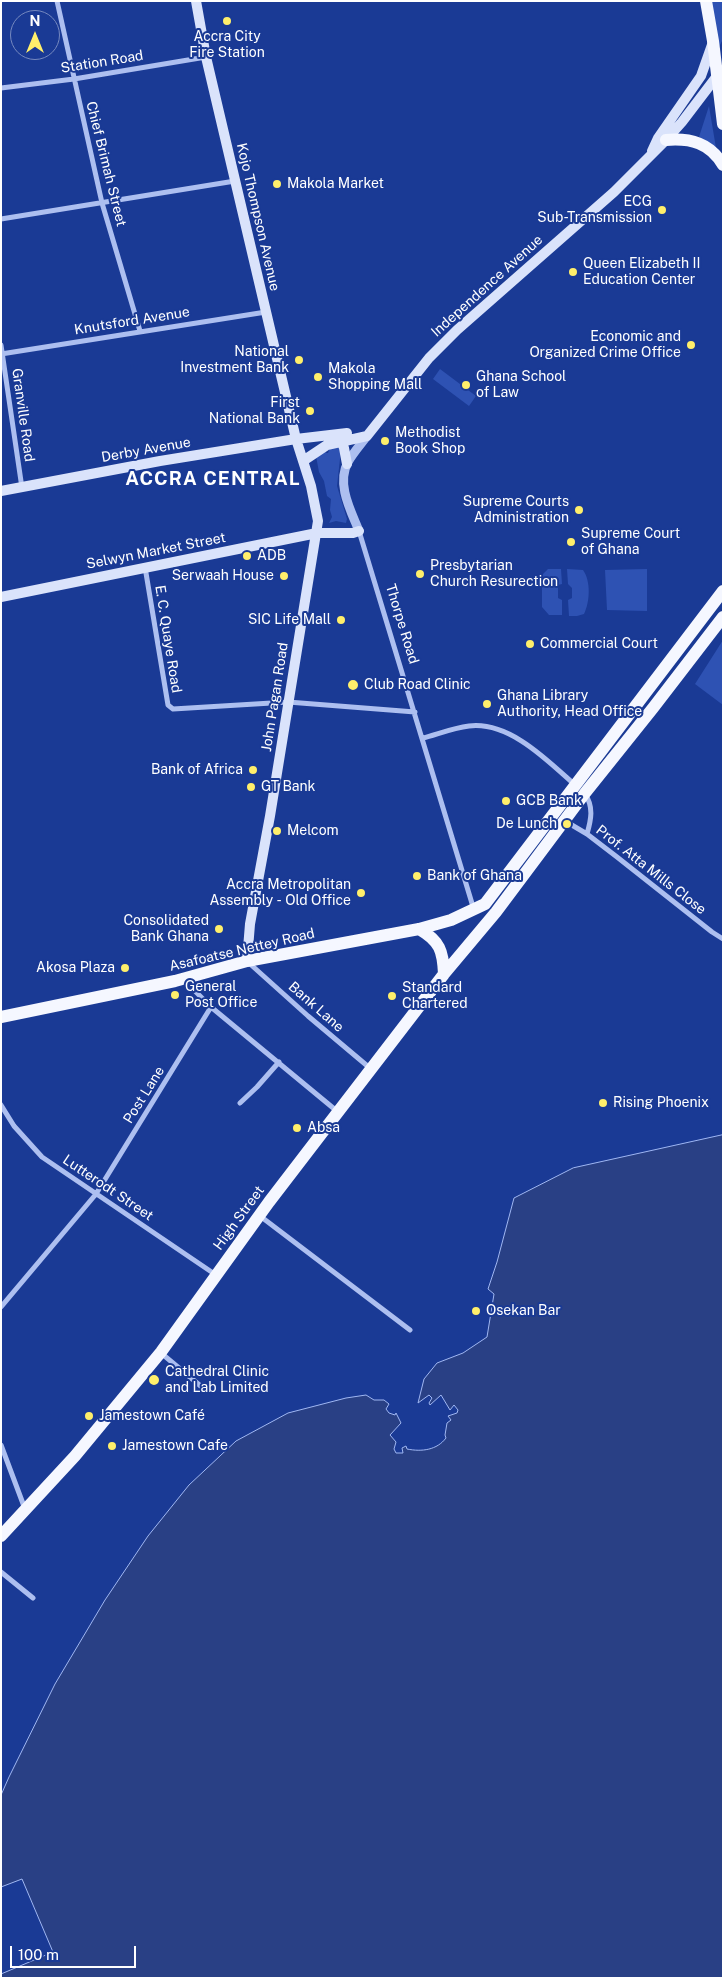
<!DOCTYPE html>
<meta charset="utf-8">
<style>
body{margin:0}
#map{position:relative;width:724px;height:1979px;overflow:hidden;background:#1a3a95;font-family:"Public Sans",sans-serif}
canvas{display:block}
.frame{position:absolute;inset:0;border:2px solid #fff;pointer-events:none}
.north{position:absolute;left:10px;top:10px;width:50px;height:50px;box-sizing:border-box;background:#1a3a95;border:1px solid #7689bf;border-radius:50%;rotate:0deg;font-size:14px;font-weight:700;line-height:20px;text-align:center;color:#fff}
.north::after{content:'';display:block;margin:auto;width:18px;height:22px;background:#ffef6b;clip-path:polygon(50% 0,100% 100%,50% 72%,0 100%)}
.scale{position:absolute;left:10px;top:1946px;width:126px;height:22px;box-sizing:border-box;border:2px solid #fff;border-top:0;padding-left:6px;font-size:15px;line-height:18px;white-space:nowrap;color:#fff;-webkit-text-stroke:4px #1a3a95;paint-order:stroke}
</style>
<div id="map">
<canvas width="724" height="1979"></canvas>
<div class="frame"></div>
<div class="north">N</div>
<div class="scale">100 m</div>
</div>
<script>
const context = document.querySelector('canvas').getContext('2d');
context.lineJoin = 'round';
function fill(path, color) {
  context.fillStyle = color;
  context.fill(path, 'evenodd');
}
function trace(path, color, width, dash) {
  context.strokeStyle = color;
  context.lineWidth = width;
  context.lineCap = dash ? 'butt' : 'round';
  context.setLineDash(dash || []);
  context.stroke(path);
}
function drawText(font, color, halo, rows, align = 'center') {
  context.font = font + ' "Public Sans",sans-serif';
  context.lineWidth = 4;
  context.setLineDash([]);
  context.textBaseline = 'middle';
  context.strokeStyle = halo;
  context.fillStyle = color;
  for (const [text, x, y, turn = 0] of rows) {
    context.save();
    context.translate(x, y);
    context.rotate((+turn || 0) * Math.PI / 180);
    context.textAlign = isNaN(turn) ? turn : align;
    if (halo) context.strokeText(text, 0, 0);
    context.fillText(text, 0, 0);
    context.restore();
  }
}
const green = new Path2D(`
 M710,1H723V39L717,51Z
 M709,106L716,148L699,137Z
 M440,369L476,396L469,406L433,379Z
 M339,447L341,450L337,486L347,519L346,523L336,521L329,523L332,517L330,510L331,499L327,496L324,481L319,472L316,456L325,450L326,453H328L330,448Z
 M548,569H561L562,584L558,585V598L562,600V615H549L542,607V575Z
 M567,569L583,570C591,581 590,602 584,614L577,616H569L568,600L572,598V588L568,584Z
 M647,569V611L607,610L605,570Z
 M723,640V705L695,684Z`);
const water = new Path2D(`
 M723,1135V1978H1V1974L53,1952L22,1879L1,1887V1795L9,1777L55,1684L105,1600L148,1536L189,1485L236,1441L288,1413L346,1398L366,1395L374,1400H384L389,1404L386,1409L389,1413L395,1415L396,1413L401,1423L390,1435L396,1442L394,1449L396,1453H403L402,1448L406,1446L407,1449C422,1452 437,1450 446,1438L445,1435L447,1423L451,1420L448,1416L457,1413L458,1410L454,1405L450,1410L441,1395L430,1405L429,1403L432,1398L429,1395L418,1403L424,1379L437,1363L463,1353L487,1337L494,1294L488,1289L497,1262L514,1198L573,1168Z`);
const minor = new Path2D(`
 M57,1L102,203L140,331
 M1,88L74,79L206,57
 M1,219L235,181
 M1,345L22,488
 M1,354L266,312
 M359,531L474,910
 M145,567L168,705L173,709L288,702L415,712
 M423,738C438,734 453,728 469,726C509,721 547,760 575,785
 M585,794C594,807 591,820 587,834
 M565,821L587,834L617,857L712,932L723,939
 M249,963L308,1016L371,1069
 M183,979L211,1007L338,1112
 M240,1103L257,1087L279,1062
 M1,1105L14,1126L42,1157L216,1275
 M260,1216L410,1330
 M1,1307L96,1194L211,1007
 M161,1353L203,1388
 M1,1445L25,1509
 M1,1572L33,1598`);
const tertiary = new Path2D(`
 M359,531C351,511 336,484 348,462C353,453 361,444 367,436`);
const secondary = new Path2D(`
 M196,1L206,57L296,439L311,486L318,521L270,816L250,924L247,961
 M652,151L658,138L701,76L713,42
 M341,440L344,448L347,464
 M303,461L327,445L367,436L429,358L457,330L614,192L666,140L682,122L717,76
 M1,491L160,461L296,439L347,433
 M1,597L317,533H353L359,531`);
const primary = new Path2D(`
 M706,1L713,41L723,124
 M666,140C691,138 710,143 723,165
 M419,929C440,941 443,951 444,974
 M1,1017L175,981L247,961L419,929L451,920L485,904L723,591
 M1,1536L75,1456L161,1352L269,1202L338,1112L444,974L496,912L585,793L653,708L723,617`);
const markers = [
 [227,21,5,"#ffef6b"],
 [277,184,5,"#ffef6b"],
 [662,210,5,"#ffef6b"],
 [573,272,5,"#ffef6b"],
 [691,345,5,"#ffef6b"],
 [299,360,5,"#ffef6b"],
 [318,377,5,"#ffef6b"],
 [466,385,5,"#ffef6b"],
 [310,411,5,"#ffef6b"],
 [385,441,5,"#ffef6b"],
 [579,510,5,"#ffef6b"],
 [571,542,5,"#ffef6b"],
 [247,556,5,"#ffef6b"],
 [420,574,5,"#ffef6b"],
 [284,576,5,"#ffef6b"],
 [341,620,5,"#ffef6b"],
 [530,644,5,"#ffef6b"],
 [353,685,6,"#ffef6b"],
 [487,704,5,"#ffef6b"],
 [253,770,5,"#ffef6b"],
 [251,787,5,"#ffef6b"],
 [506,801,5,"#ffef6b"],
 [567,824,5,"#ffef6b"],
 [277,831,5,"#ffef6b"],
 [417,876,5,"#ffef6b"],
 [361,893,5,"#ffef6b"],
 [219,929,5,"#ffef6b"],
 [125,968,5,"#ffef6b"],
 [175,995,5,"#ffef6b"],
 [392,996,5,"#ffef6b"],
 [603,1103,5,"#ffef6b"],
 [297,1128,5,"#ffef6b"],
 [476,1311,5,"#ffef6b"],
 [154,1380,6,"#ffef6b"],
 [89,1416,5,"#ffef6b"],
 [112,1446,5,"#ffef6b"]
];
const poiNames = [
 ["Accra City",227,37,"center"],
 ["Fire Station",227,53,"center"],
 ["Makola Market",287,184],
 ["ECG",652,202,"right"],
 ["Sub-Transmission",652,218,"right"],
 ["Queen Elizabeth II",583,264],
 ["Education Center",583,280],
 ["Economic and",681,337,"right"],
 ["Organized Crime Office",681,353,"right"],
 ["National",289,352,"right"],
 ["Investment Bank",289,368,"right"],
 ["Makola",328,369],
 ["Shopping Mall",328,385],
 ["Ghana School",476,377],
 ["of Law",476,393],
 ["First",300,403,"right"],
 ["National Bank",300,419,"right"],
 ["Methodist",395,433],
 ["Book Shop",395,449],
 ["Supreme Courts",569,502,"right"],
 ["Administration",569,518,"right"],
 ["Supreme Court",581,534],
 ["of Ghana",581,550],
 ["ADB",257,556],
 ["Presbytarian",430,566],
 ["Church Resurection",430,582],
 ["Serwaah House",274,576,"right"],
 ["SIC Life Mall",331,620,"right"],
 ["Commercial Court",540,644],
 ["Club Road Clinic",364,685],
 ["Ghana Library",497,696],
 ["Authority, Head Office",497,712],
 ["Bank of Africa",243,770,"right"],
 ["GT Bank",261,787],
 ["GCB Bank",516,801],
 ["De Lunch",557,824,"right"],
 ["Melcom",287,831],
 ["Bank of Ghana",427,876],
 ["Accra Metropolitan",351,885,"right"],
 ["Assembly - Old Office",351,901,"right"],
 ["Consolidated",209,921,"right"],
 ["Bank Ghana",209,937,"right"],
 ["Akosa Plaza",115,968,"right"],
 ["General",185,987],
 ["Post Office",185,1003],
 ["Standard",402,988],
 ["Chartered",402,1004],
 ["Rising Phoenix",613,1103],
 ["Absa",307,1128],
 ["Osekan Bar",486,1311],
 ["Cathedral Clinic",165,1372],
 ["and Lab Limited",165,1388],
 ["Jamestown Café",99,1416],
 ["Jamestown Cafe",122,1446]
];
const streetNames = [
 ["Station Road",102,62,-9],
 ["Chief Brimah Street",106,164,76],
 ["Kojo Thompson Avenue",258,217,77],
 ["Independence Avenue",487,286,-42],
 ["Knutsford Avenue",132,321,-9],
 ["Granville Road",23,415,82],
 ["Derby Avenue",146,450,-10],
 ["Selwyn Market Street",156,551,-11],
 ["Thorpe Road",402,624,73],
 ["E. C. Quaye Road",168,639,81],
 ["John Pagan Road",275,697,-81],
 ["Prof. Atta Mills Close",651,870,38],
 ["Asafoatse Nettey Road",242,950,-13],
 ["Bank Lane",316,1007,41],
 ["Post Lane",144,1095,-58],
 ["Lutterodt Street",108,1188,34],
 ["High Street",239,1218,-54]
];
const districtNames = [
 ["ACCRA CENTRAL",213,479]
];
fill(green, '#2e52b3');
fill(water, '#294085');
trace(water, '#a0b7f2', 1);
trace(minor, '#adbff0', 5);
trace(tertiary, '#adbff0', 9);
trace(secondary, '#dae3fb', 10);
trace(primary, '#f5f7ff', 12);
for (const [x, y, r, color] of markers) {
  const dot = new Path2D();
  dot.arc(x, y, r, 0, 2 * Math.PI);
  context.fillStyle = color;
  context.fill(dot);
  trace(dot, '#1a3a95', 2);
}
drawText('14px', '#fff', '#1a3a95', poiNames, 'left');
drawText('14px', '#fff', '#1a3a95', streetNames);
context.letterSpacing = '1px';
drawText('bold 19px', '#fff', '#1a3a95', districtNames);
context.letterSpacing = '0px';
</script>
